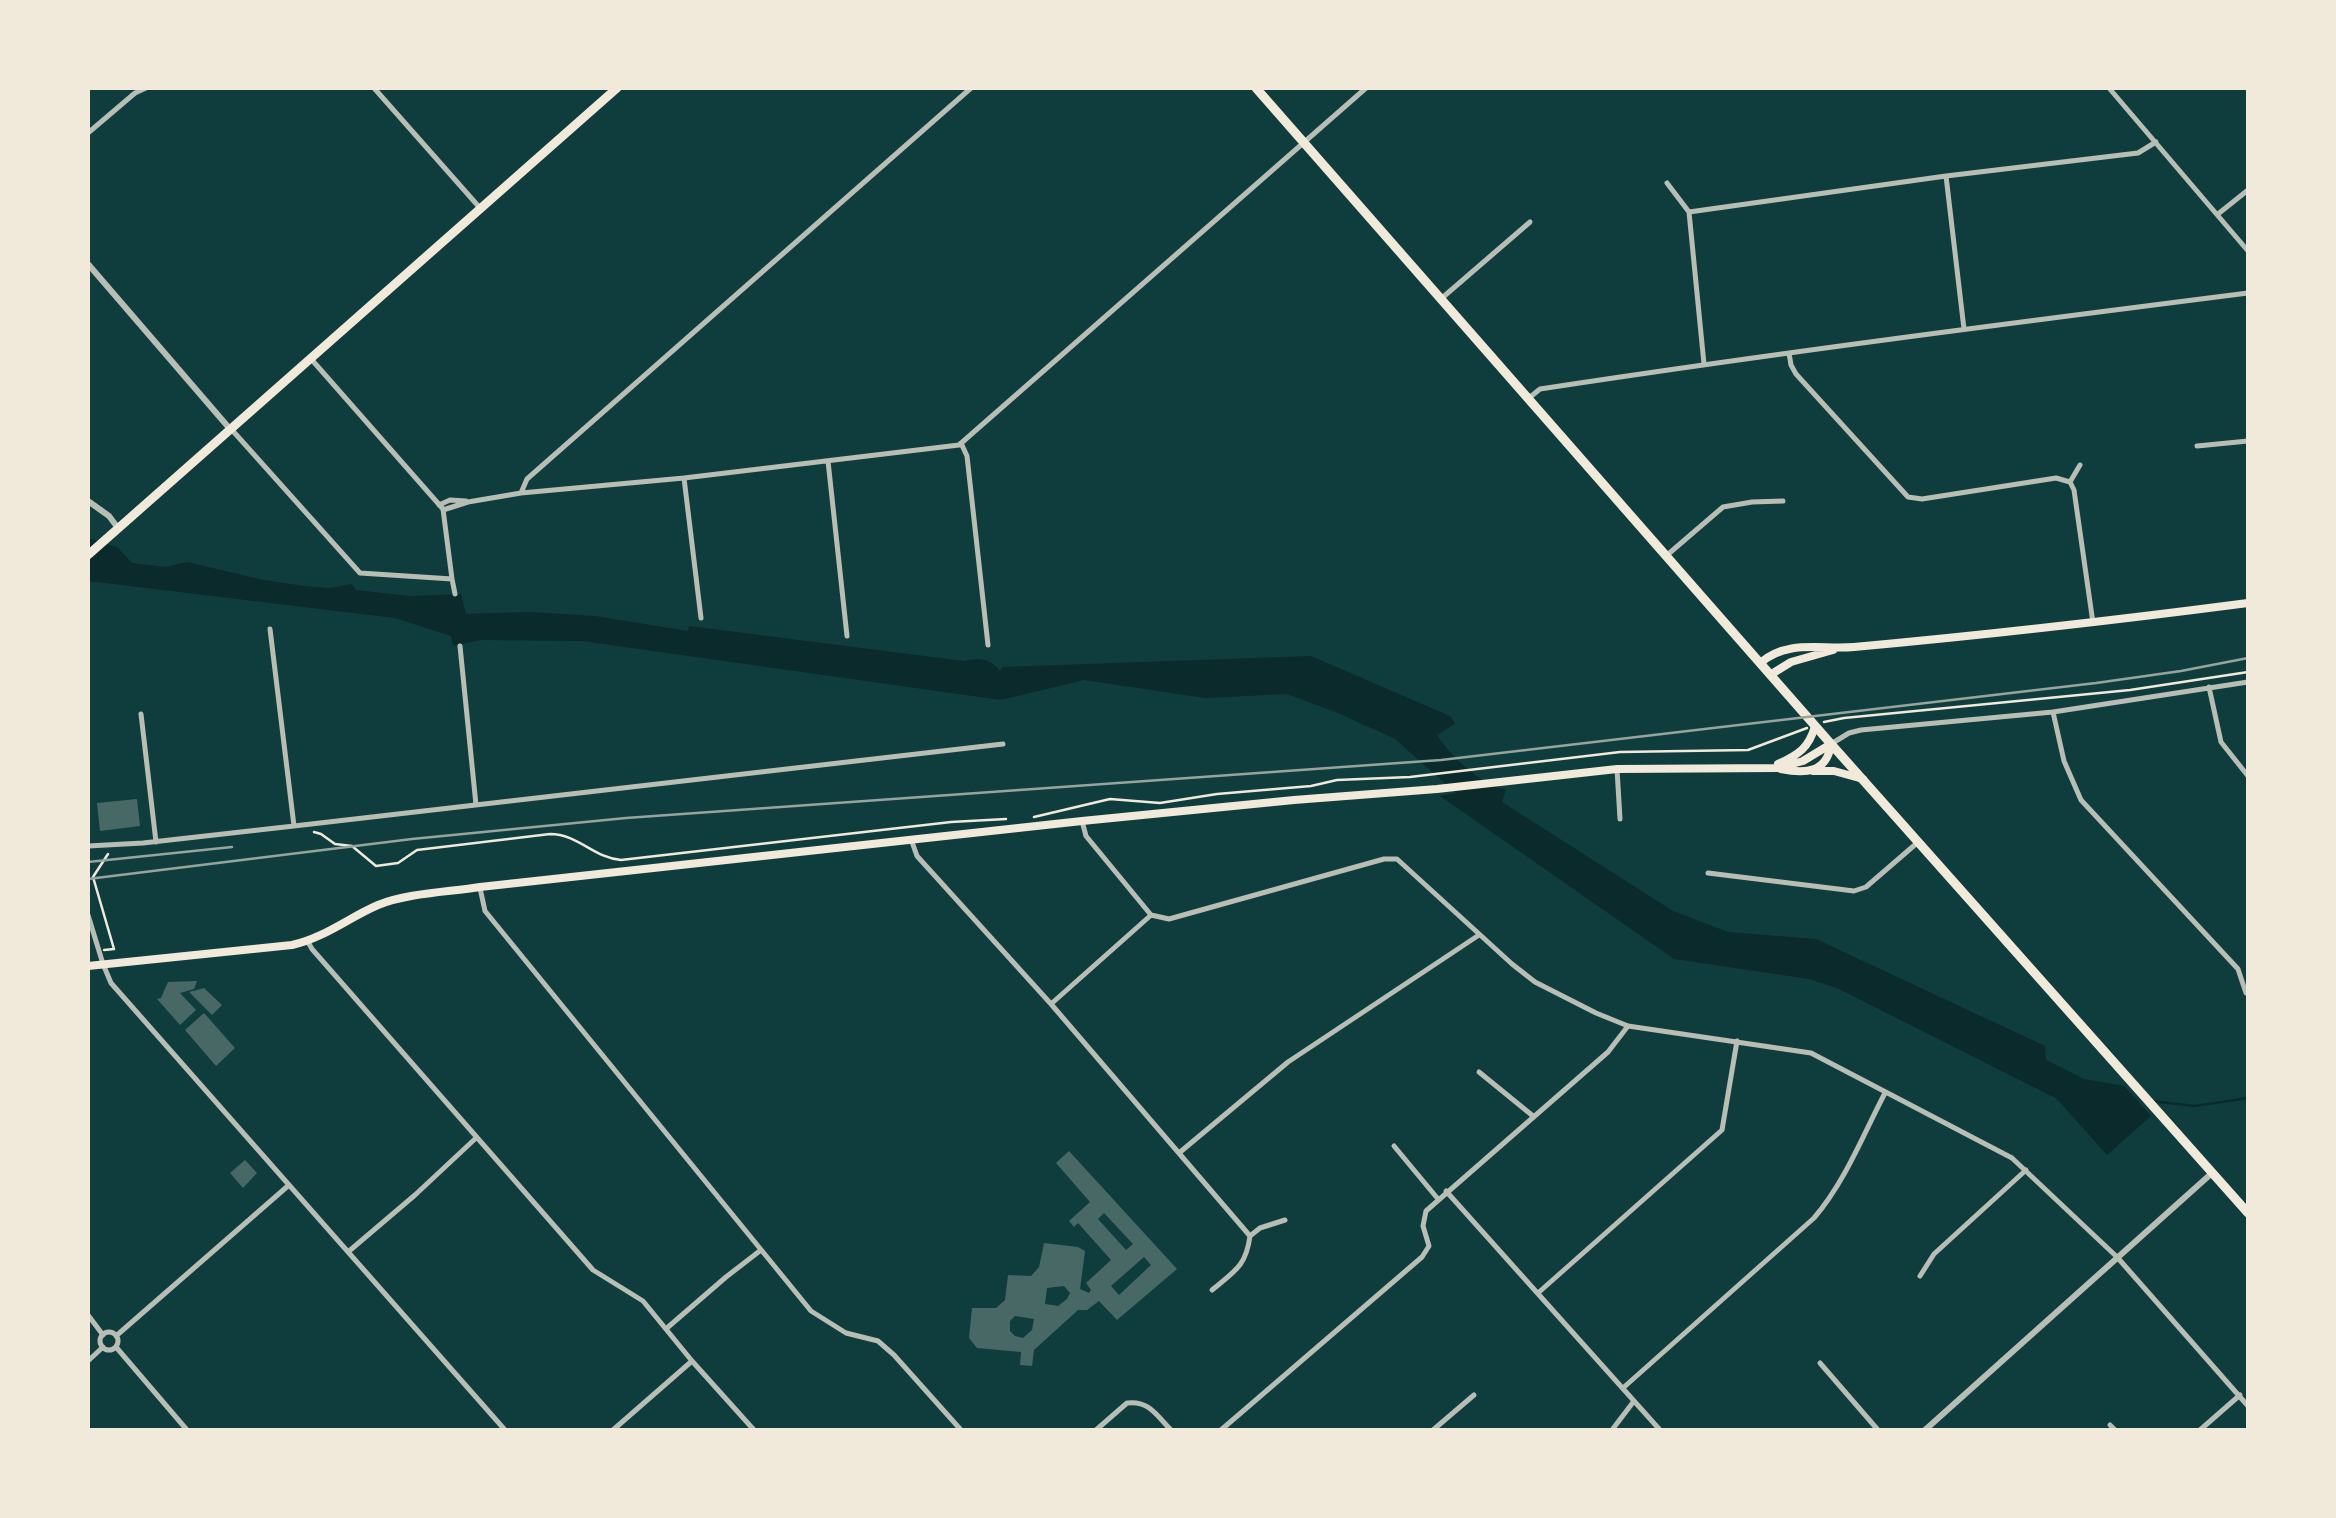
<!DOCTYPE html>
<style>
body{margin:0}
#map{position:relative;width:2336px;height:1518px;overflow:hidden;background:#0f3d3e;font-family:Manrope,sans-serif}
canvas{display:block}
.frame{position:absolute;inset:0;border:90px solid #f1e9da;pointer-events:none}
</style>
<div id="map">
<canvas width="2336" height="1518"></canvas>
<div class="frame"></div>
</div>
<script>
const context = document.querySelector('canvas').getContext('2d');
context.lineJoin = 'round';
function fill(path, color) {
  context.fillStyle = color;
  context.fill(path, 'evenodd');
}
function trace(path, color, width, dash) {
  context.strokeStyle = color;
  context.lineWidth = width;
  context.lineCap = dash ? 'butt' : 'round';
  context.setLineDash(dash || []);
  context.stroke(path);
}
const water = new Path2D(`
 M88,538L117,547L132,563L166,567L187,562L264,580L304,586L330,588L352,584L356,590L410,596L461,594L466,614L528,612L595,616L688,631L689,626L964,661C978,658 990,658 1000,671L1003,667L1311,656L1450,716L1455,724L1437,735C1449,754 1483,788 1506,789L1502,802L1673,911L1728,932L1816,939L2045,1046L2046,1060L2084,1079L2124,1086L2151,1116L2107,1155L2057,1099L1837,988L1809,979L1674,959L1440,796L1456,793L1395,739L1338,713L1287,694L1205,698L1084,680L1001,700L582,641L480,640L453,646L451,636L395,618L88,581Z`);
const stream = new Path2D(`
 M2151,1101L2195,1106L2248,1098`);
const building = new Path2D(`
 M137,799L140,826L100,831L97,803Z
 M197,981L194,989L180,993L196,1010L180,1025L157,999L161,998L168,982Z
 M204,988L222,1005L212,1015L189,992Z
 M204,1013L235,1048L216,1066L185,1030Z
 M1069,1151L1177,1269L1117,1320L1099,1301L1087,1310H1078L1034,1350L1032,1366L1020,1365L1021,1352L977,1348L969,1338L972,1308H996L1005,1300L1008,1275L1031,1276L1039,1267L1044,1243L1078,1247L1085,1251L1080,1289L1089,1293L1091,1290L1086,1283L1111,1260L1078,1223L1074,1227L1069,1221L1090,1202L1056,1163ZM1104,1213L1133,1244L1126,1250L1098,1219ZM1144,1257L1151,1265L1119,1295L1111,1286ZM1064,1286L1070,1293L1067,1299L1058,1306L1045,1304L1047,1288ZM1015,1316L1034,1319L1032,1330L1023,1338L1015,1336L1010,1331V1321Z
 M245,1160L257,1173L243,1188L230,1173Z`);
const path = new Path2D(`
 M1824,722L1844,718L2130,690L2248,672
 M1034,817L1110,799L1160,803L1217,794L1311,786L1337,780L1410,777L1620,752L1748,750L1807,728
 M314,832L321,834L335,844L352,846L376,866L398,863L417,850L550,834C578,834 594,858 621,860L951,822L1006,819
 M104,950L114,949L93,877L108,854`);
const minor = new Path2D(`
 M374,88L480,208
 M2109,88L2248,251
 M88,133L135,93L146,88
 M1946,176L1964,329
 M1667,183L1689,212L1704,364
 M1689,212L1946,176L2138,153L2156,142
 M2218,214L2248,190
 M1442,298L1530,222
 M1789,353L1791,365L1796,374L1908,497L1922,499L2056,478L2070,482L2074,490L2093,623
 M1529,398L1540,389C1776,353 2012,323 2248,293
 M232,430L360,573L452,579L443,509L312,360
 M961,443L967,456L988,645
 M2197,446L2248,441
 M828,461L847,636
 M684,478L701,618
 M2070,482L2080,465
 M521,493L527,479L971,88
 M439,505L450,500L466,501
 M443,510L468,502L521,493L684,478L959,445L1366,88
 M1666,556L1723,507L1752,502L1783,501
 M452,579L455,594
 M270,629L294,826
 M460,646L476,805
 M2209,687L2221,742L2248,776
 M2053,712L2064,761L2081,800L2238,969L2246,993
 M141,714L156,842
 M1831,744L1849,733L1861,730L2053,712L2248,682
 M1617,769L1620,819
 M1082,821L1086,836L1151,915L1169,919L1384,859H1397L1512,964L1535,982L1596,1013L1628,1026L1811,1053L2012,1158L2117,1257L2248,1406
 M911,839L917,856L1051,1004L1250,1236
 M88,846L143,843L294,826L1003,744
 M1708,873L1854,891L1866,887L1917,843
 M480,888L485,911L811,1311L846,1333L878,1341L894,1355L961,1430
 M88,915L103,964L111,983L505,1430
 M308,942L312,949L593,1270L643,1301L692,1361L754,1430
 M1051,1004L1150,916
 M1479,1072L1533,1116
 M1394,1146L1438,1199
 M1179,1153L1288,1062L1479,935
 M1446,1191L1660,1430
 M348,1252L415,1195L476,1138
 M1920,1276L1934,1254L2026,1170
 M1212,1290C1235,1271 1246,1266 1250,1236L1260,1228L1285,1220
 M1538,1293L1722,1130L1737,1041
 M88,1315L103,1335
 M667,1328L726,1277L761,1250
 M100 1341a9 9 0 1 1 18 0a9 9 0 1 1-18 0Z
 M116,1336L289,1185
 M116,1347L187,1430
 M88,1361L103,1347
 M1820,1363L1878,1430
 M1623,1388L1814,1218C1845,1182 1863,1135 1885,1093
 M2110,1425L2115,1430
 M613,1430L692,1361
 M1096,1430L1127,1403C1149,1400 1157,1416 1171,1430
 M1221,1430L1422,1257L1429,1246L1423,1226L1426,1211L1608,1052L1628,1026
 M1433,1430L1474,1395
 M1612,1430L1634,1401
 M2200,1430L2240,1395`);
const tertiary = new Path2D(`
 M88,264L230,429
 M88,501L109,516L118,528
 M1925,1430L2212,1173`);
const secondary = new Path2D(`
 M1760,663C1788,639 1821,650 1854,647C1986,635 2117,620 2248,603
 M1770,675L1791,662L1833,650
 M1778,764C1798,755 1809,748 1815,726
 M1781,769C1805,774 1827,773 1831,744
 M1813,771H1834L1863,779
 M88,966L292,945C324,938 348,918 378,905C407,893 449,892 480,887L1082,821L1294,800L1437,789L1617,769L1777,768L1803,761L1831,744`);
const primary = new Path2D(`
 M1256,88L1831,744L2248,1213
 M88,555L617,88`);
const rail = new Path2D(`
 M88,862L232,847
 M88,879L412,839L626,818L1441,760L2096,683L2181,671L2248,658`);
fill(water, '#0a2a2b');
trace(stream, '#0a2a2b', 2.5);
fill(building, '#486865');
trace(path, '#f1e9da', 2.5);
trace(minor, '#b8beb3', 5);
trace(tertiary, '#b8beb3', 6);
trace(secondary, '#f1e9da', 8);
trace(primary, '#f1e9da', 9);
trace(rail, '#97a49c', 2.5);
</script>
